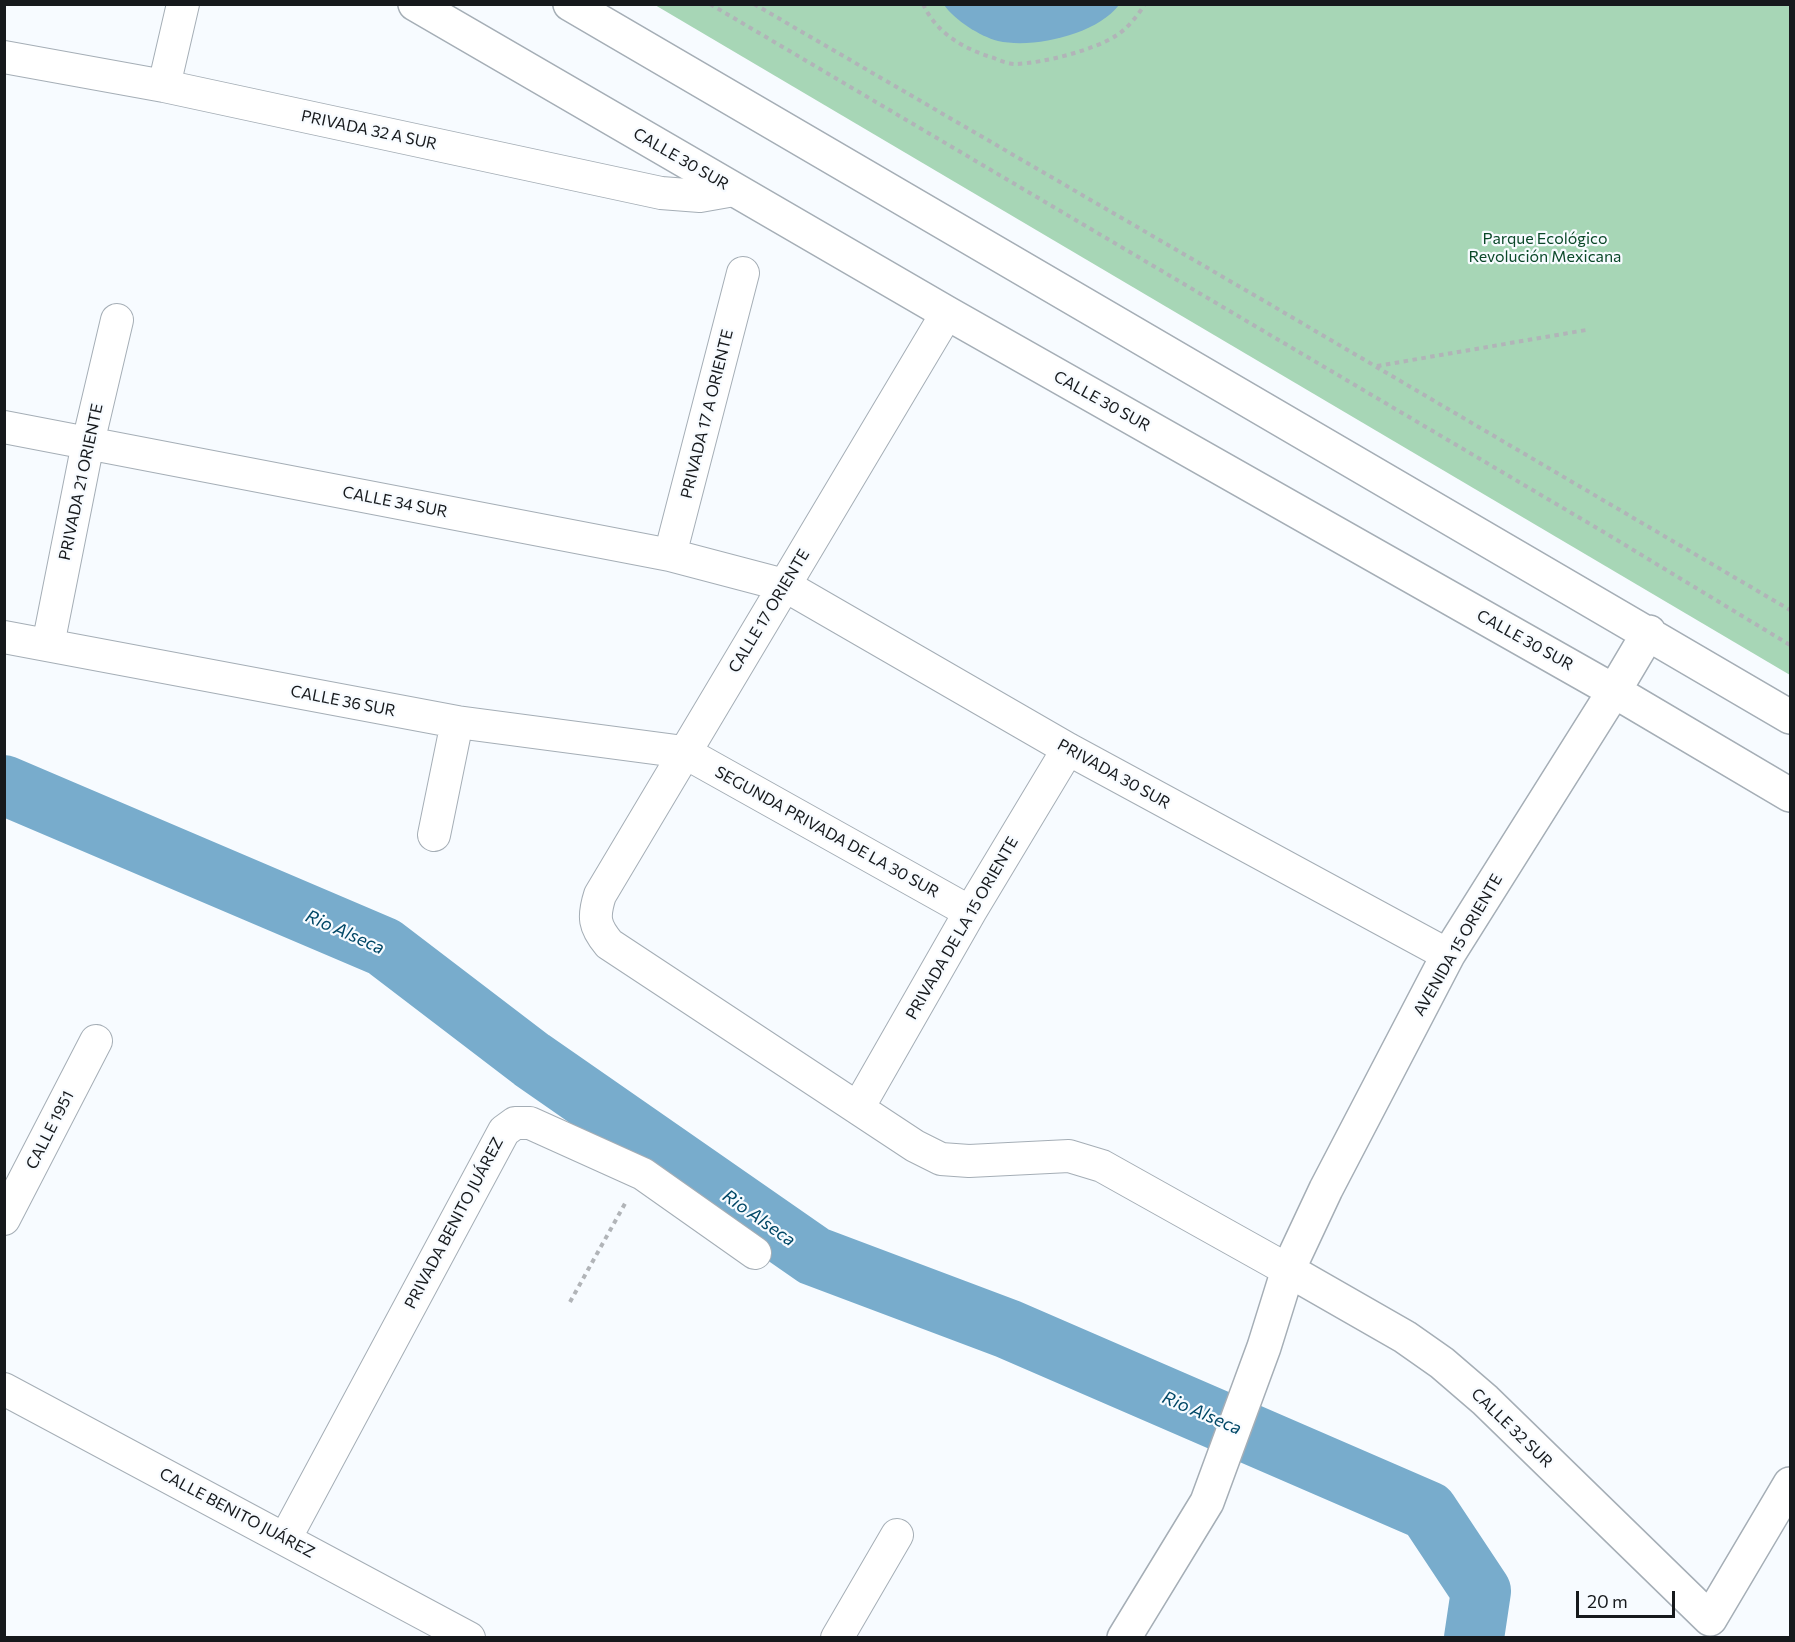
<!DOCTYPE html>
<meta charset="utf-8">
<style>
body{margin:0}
#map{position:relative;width:1795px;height:1642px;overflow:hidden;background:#f7fbff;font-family:Commissioner,sans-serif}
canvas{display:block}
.frame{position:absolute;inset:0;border:6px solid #16191c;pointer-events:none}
.scale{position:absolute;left:1576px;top:1591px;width:99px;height:27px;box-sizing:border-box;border:3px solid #16191c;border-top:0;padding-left:8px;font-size:18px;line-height:21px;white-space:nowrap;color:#16191c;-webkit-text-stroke:4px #f7fbff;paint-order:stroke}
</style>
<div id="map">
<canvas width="1795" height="1642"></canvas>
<div class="frame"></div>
<div class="scale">20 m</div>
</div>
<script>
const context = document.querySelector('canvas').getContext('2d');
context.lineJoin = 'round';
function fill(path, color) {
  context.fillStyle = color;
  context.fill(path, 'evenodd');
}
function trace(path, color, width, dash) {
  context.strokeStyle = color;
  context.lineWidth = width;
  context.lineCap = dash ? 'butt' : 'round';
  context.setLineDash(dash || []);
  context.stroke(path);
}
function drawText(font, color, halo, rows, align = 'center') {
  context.font = font + ' Commissioner,sans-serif';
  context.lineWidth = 4.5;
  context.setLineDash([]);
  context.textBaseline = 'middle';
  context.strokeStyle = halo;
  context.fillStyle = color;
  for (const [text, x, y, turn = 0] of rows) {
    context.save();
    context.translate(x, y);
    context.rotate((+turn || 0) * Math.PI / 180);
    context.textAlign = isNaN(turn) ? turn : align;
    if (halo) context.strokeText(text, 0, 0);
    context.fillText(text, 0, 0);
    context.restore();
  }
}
const green = new Path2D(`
 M655,5H1790V675Z`);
const water = new Path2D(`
 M944,5H1119C1097,34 1034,49 998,41C979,36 955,20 944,5Z`);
const river = new Path2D(`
 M4,785L384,947L532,1060L814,1256L1008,1329L1428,1511L1481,1591L1474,1638`);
const path = new Path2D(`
 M710,4L1607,534L1790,645
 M754,4L1266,302L1790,610
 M923,4C937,34 964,49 994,58C1000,61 1009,64 1016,64C1043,63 1095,50 1117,35C1128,28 1138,15 1145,4
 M1377,366L1586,330
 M570,1302L627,1200`);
const minor = new Path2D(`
 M4,57L164,86L661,193L700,196L734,190
 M164,86L183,4
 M947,313L600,895C593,917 594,926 609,944L915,1146L941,1159L969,1161L1069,1156L1102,1166L1288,1270
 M4,427L670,555L784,585L1068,749L1448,955
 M670,555L743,273
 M4,637L457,722L684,752L970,912
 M48,645L88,443L117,320
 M434,835L457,722
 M858,1108L970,912L1068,749
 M4,1219L96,1041
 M4,1389L469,1638
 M285,1539L504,1131L515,1123H530L643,1174L755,1253
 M837,1638L897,1535`);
const secondary = new Path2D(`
 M415,4L947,313L1614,691L1790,795
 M570,4L1790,717
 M1288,1270L1405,1337L1442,1363L1485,1400L1710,1619L1790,1484
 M1124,1638L1207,1502L1264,1347L1288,1270L1326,1189L1448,955L1614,691L1649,632`);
const streetNames = [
 ["PRIVADA 32 A SUR",369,130,12],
 ["CALLE 30 SUR",681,159,30],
 ["CALLE 30 SUR",1102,401,29],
 ["PRIVADA 17 A ORIENTE",707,414,-76],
 ["PRIVADA 21 ORIENTE",81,482,-78],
 ["CALLE 34 SUR",395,502,11],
 ["CALLE 17 ORIENTE",769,611,-59],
 ["CALLE 30 SUR",1525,640,29],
 ["CALLE 36 SUR",343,701,11],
 ["PRIVADA 30 SUR",1114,774,29],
 ["SEGUNDA PRIVADA DE LA 30 SUR",827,832,29],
 ["PRIVADA DE LA 15 ORIENTE",962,928,-60],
 ["AVENIDA 15 ORIENTE",1458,945,-60],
 ["CALLE 1951",50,1130,-63],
 ["PRIVADA BENITO JUÁREZ",454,1223,-62],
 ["CALLE 32 SUR",1512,1428,44],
 ["CALLE BENITO JUÁREZ",237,1513,28]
];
const parkNames = [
 ["Parque Ecológico",1545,239],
 ["Revolución Mexicana",1545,257]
];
const waterNames = [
 ["Rio Alseca",345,932,24],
 ["Rio Alseca",759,1218,35],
 ["Rio Alseca",1202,1413,23]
];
fill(green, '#a7d6b6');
fill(water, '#78accc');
trace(river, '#78accc', 60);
trace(minor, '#a5aeb6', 34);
trace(secondary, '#a5aeb6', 36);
trace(path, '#b1b4b8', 4, [4.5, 4.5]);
trace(minor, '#fff', 32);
trace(secondary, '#fff', 33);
drawText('16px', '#16191c', '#f7fbff', streetNames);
drawText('16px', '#0a4828', '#f7fbff', parkNames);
drawText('italic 18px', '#004766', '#f7fbff', waterNames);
</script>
